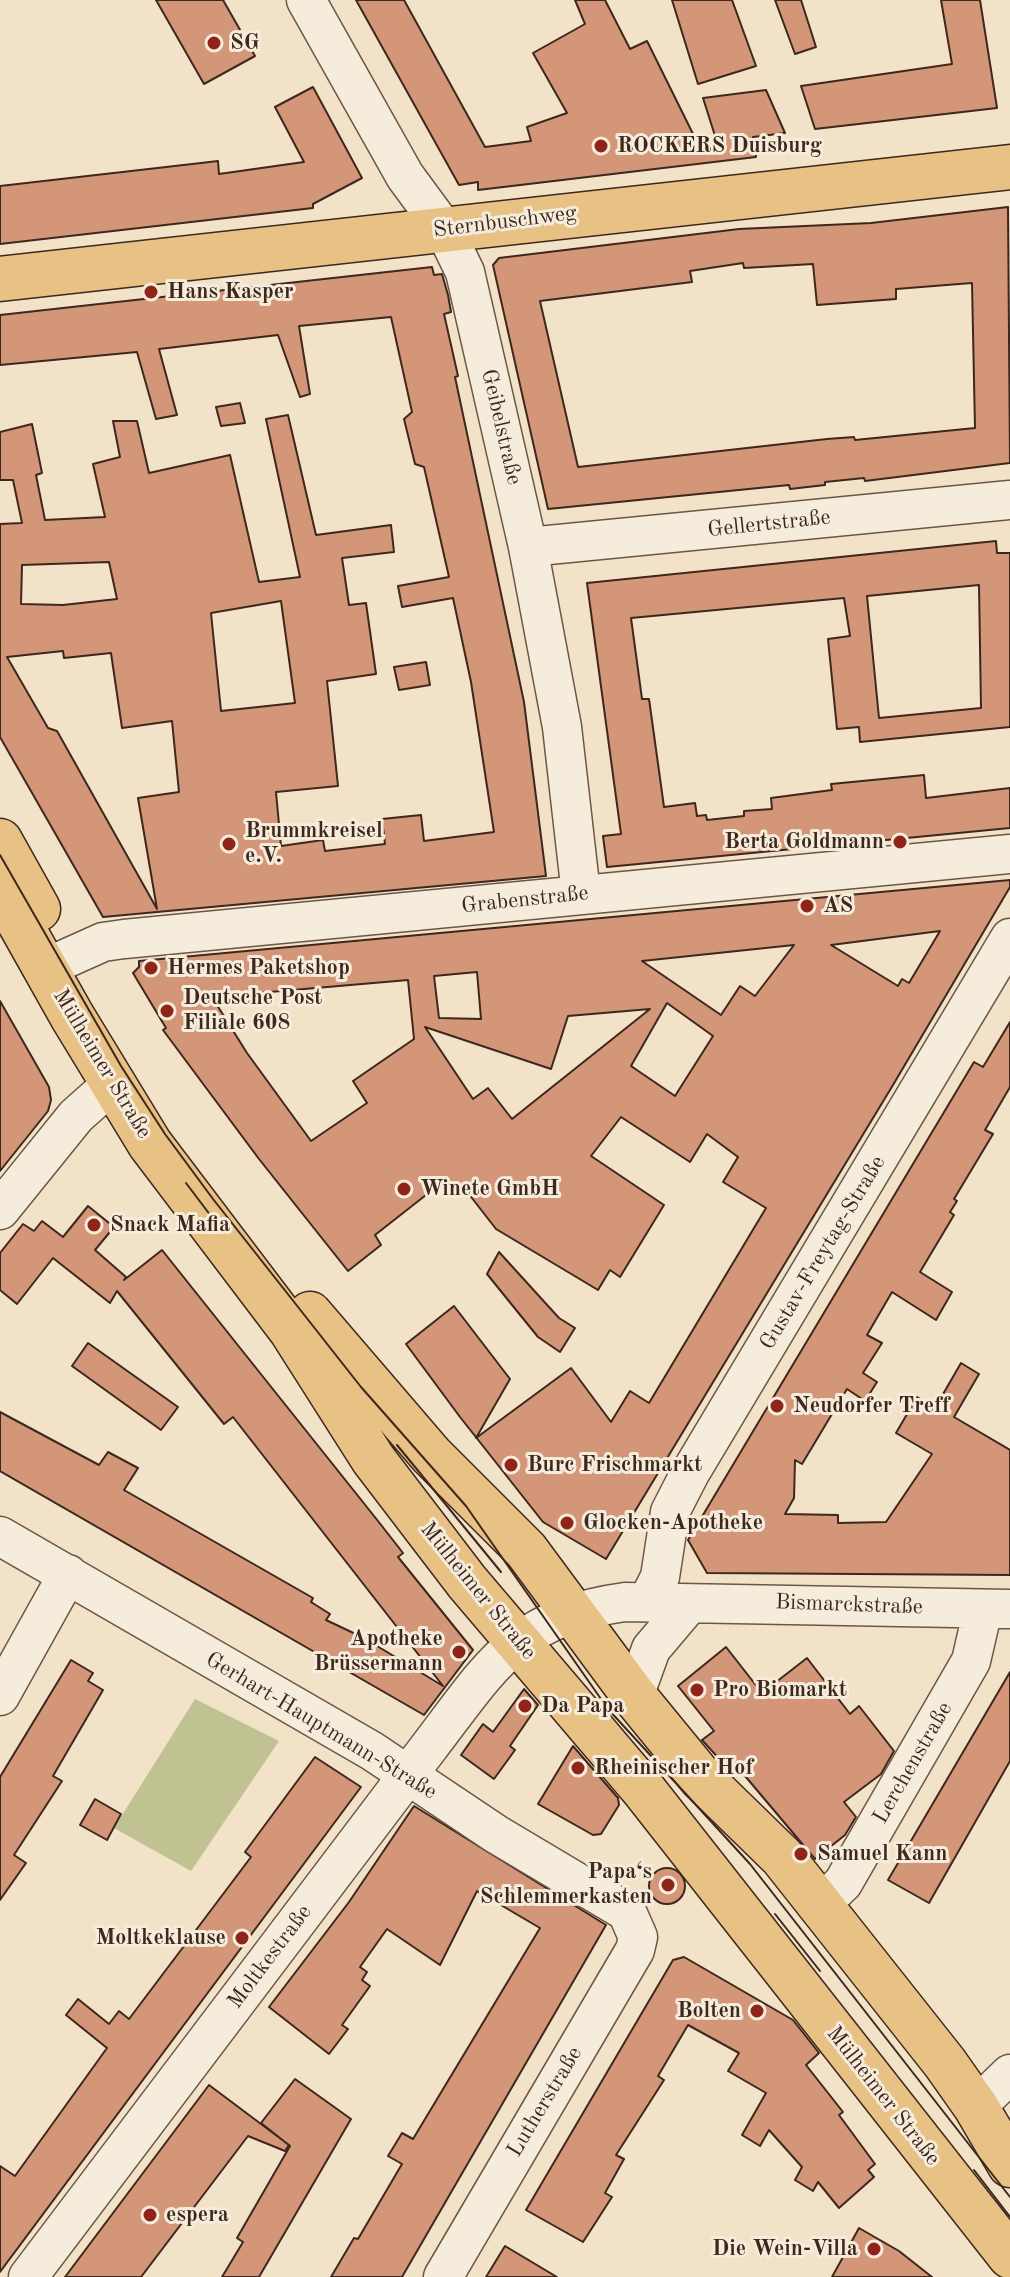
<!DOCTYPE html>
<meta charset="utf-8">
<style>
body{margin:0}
canvas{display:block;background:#f1e2c8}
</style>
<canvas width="1010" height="2277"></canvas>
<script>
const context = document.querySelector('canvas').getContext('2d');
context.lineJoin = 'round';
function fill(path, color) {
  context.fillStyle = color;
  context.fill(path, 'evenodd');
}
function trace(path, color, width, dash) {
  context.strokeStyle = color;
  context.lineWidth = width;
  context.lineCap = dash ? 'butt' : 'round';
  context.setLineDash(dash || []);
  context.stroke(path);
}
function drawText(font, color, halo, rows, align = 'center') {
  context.font = font + ' "Old Standard TT",serif';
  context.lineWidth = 6;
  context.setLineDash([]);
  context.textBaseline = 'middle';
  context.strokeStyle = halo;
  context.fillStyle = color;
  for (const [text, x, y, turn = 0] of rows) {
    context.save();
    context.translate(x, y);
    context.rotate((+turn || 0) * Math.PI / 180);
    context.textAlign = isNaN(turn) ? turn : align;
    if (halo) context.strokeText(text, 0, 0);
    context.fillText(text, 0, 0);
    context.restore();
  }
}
const green = new Path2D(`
 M195,1699L279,1741L191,1871L114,1828Z`);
const building = new Path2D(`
 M156,0H223L255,56L204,84Z
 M356,0H404L485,147L531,141L527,127L567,113L533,53L585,24L575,0H605L630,49L647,41L699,146L716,139L703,98L766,90L785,133L753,137L756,157L478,190V182L459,185Z
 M672,0H732L756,66L698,84Z
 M775,0H801L816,47L795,54Z
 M941,0H980L997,108L815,129L801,86L952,64Z
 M313,87L362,178L313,204V208L0,244V186L201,163L218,161L219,174L304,162L275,107Z
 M1008,207L1010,463L865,481L864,478L825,482V485L790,489L789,485L548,509L493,265L499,258L739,229L871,223ZM743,263L744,268L813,264L817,305L896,299V289L972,283L975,428L855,440L854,437L827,439L578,467L540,301L692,282L690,271Z
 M432,267L434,275L442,274L448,295L451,312L444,314L458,376L455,377L524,702L546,876L103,917L0,737V524L22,523L13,480H0V432L32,424L42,473L36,475L45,520L105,517L93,464L120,457L113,421H137L149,473L230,455L259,582L300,577L266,419L288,415L316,535L391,525L394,552L342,558L349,605L366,603L376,674L327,681L338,786L276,792L281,846L323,840L325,851L385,844L382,819L421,815L424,841L494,832L471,682L453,598L402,607L398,586L449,577L424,467L415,464L404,419L412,412L391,317L299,326L310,394L300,397L278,335L159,349L177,415L156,419L137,352L0,365V315ZM109,562L117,599L63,605L21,604L22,565ZM281,601L295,703L221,711L211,613ZM63,651L64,658L111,653L122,728L172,721L179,792L138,798L157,909L57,731L48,728L7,657Z
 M240,403L245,423L221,426L216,407Z
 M996,541L997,553H1010V727L860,742L859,727L837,729L828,639L850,636L844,598L631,618L642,699H649L664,807L695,803L697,816L706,815L707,820L744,816V811L772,809L771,798L832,790L831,784L924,775L926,798L1010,788V828L607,867L603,836L621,834L587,583ZM979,585L981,708L879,718L867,596Z
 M426,662L430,685L399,690L394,667Z
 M1010,880V887L893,1085L606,1559L543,1522L460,1417L406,1344L454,1306L510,1379L476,1438L571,1368L611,1422L630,1391L649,1403L766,1208L723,1182L738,1157L707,1134L690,1162L621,1117L591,1156L664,1205L620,1277L610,1270L598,1290L496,1229L461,1184L449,1194L440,1184L375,1235L381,1245L348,1271L259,1159L163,1030L166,1028L133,973L139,967V961ZM940,931L909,983L902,979L898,986L831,945ZM794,945L755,996L740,986L721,1015L642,961ZM477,972L481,1019L439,1018L434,976ZM408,980L414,1039L353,1081L367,1103L311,1141L247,1053L212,997ZM667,1003L713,1036L675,1096L631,1066ZM650,1009L512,1119L488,1088L473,1099L425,1027L551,1069L568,1016Z
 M0,1001L49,1087L51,1100L48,1111L0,1171Z
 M1010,1022V1087L985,1130L993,1134L954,1199L957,1201L950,1212L954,1215L920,1272L952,1292L936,1320L892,1292L867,1335L882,1343L863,1373L877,1382L865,1401L847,1389L802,1464L795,1460L794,1498L785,1514L838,1515V1523L886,1522L932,1454L896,1433L917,1397L935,1408L961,1363L979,1374L954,1417L1010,1450V1575L707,1573L688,1540L974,1062L983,1067Z
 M88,1206L114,1227L95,1250L126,1277L124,1280L162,1250L378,1521L403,1553L398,1557L473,1650L424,1715L0,1471V1412L99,1465L108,1452L138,1468L124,1490L313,1598L311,1602L330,1614L326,1620L364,1638L443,1686L233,1417L224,1424L117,1291L110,1303L53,1258L17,1304L0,1290V1253L23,1224L34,1231L42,1221L63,1237Z
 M499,1252L559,1318L575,1328L560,1352L538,1337L487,1274Z
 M88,1343L178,1407L161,1430L72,1366Z
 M726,1647L762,1693L807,1658L850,1714L859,1706L894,1751L881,1774L844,1802L856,1817L845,1835L815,1859L740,1770L734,1775L702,1740L714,1731L678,1686Z
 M71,1660L93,1673L88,1681L103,1690L53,1776L62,1781L14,1855L26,1863L0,1900V1777Z
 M1010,1672V1761L929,1903L888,1880Z
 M524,1689L538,1705L510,1746L515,1750L494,1779L461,1755L483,1724L493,1732Z
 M573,1746L618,1798L619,1805L601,1834L593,1835L538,1804Z
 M315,1757L361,1787L0,2272V2166L15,2176L107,2048L66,2015L78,1999L109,2024L119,2011L129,2019L251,1857L245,1852Z
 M95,1799L121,1814L107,1840L80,1825Z
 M414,1806L606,1925L402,2277H331L354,2238L358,2239L402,2164L388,2156L396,2143L402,2133L413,2139L540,1928L477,1891L440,1965L387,1929L360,1967L367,1972L362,1980L370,1986L342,2025L348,2029L329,2054L269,2007L349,1902Z
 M649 1886a18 18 0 1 1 36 0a18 18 0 1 1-36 0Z
 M684,1957L793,2020L819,2053L806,2065L843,2112L839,2115L875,2164L868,2170L874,2177L839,2208L818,2182L813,2191L795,2180L802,2167L769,2130L760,2146L742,2135L766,2093L728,2071L739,2053L688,2025L658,2076L664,2080L616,2155L624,2159L605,2193L612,2197L583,2242L526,2210L673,1960Z
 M295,2079L351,2119L259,2277H222L243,2242L237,2238L290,2146L261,2123Z
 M209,2085L289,2145L285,2151L248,2136L141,2277H65Z
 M859,2228L899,2251L932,2277H832Z
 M505,2246L557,2277H486Z`);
const minor = new Path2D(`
 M306,0L405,176L444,229L465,272L528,547L562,727L581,894
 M528,547L1010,500
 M45,968L103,942L124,939L1010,854
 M0,1210L76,1116L112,1084
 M0,1536L372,1751L496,1834L627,1912L638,1937L635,1950L443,2277
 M648,1601L660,1577L670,1512L690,1473L1010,938
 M0,1696L68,1574
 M634,1696L651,1649L689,1604
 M820,1905L843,1883L971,1661L983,1609
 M976,2107L1010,2074
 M28,2277L429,1747C491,1666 516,1617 625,1602L1010,1609`);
const major = new Path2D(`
 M0,279L1010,167
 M0,841L38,909
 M0,888L72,1016L150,1144L291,1330L373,1459L467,1582L643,1789L1010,2256
 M310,1314L431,1455L526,1550L634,1696L702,1779L782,1857L945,2063L976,2107L1010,2165`);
const tram = new Path2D(`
 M0,855L121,1066L165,1134L213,1199L361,1387L466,1506L608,1709L750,1864L1010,2197
 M186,1183L220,1228
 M397,1445L501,1572
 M775,1914L820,1971
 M974,2170L1010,2217`);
const markers = [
 [214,43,8,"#8f2418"],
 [601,146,8,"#8f2418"],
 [151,292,8,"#8f2418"],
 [900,842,8,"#8f2418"],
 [229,844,8,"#8f2418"],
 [807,906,8,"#8f2418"],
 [151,968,8,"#8f2418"],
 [167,1011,8,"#8f2418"],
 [404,1189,8,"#8f2418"],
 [94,1225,8,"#8f2418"],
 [777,1406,8,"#8f2418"],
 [511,1465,8,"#8f2418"],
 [567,1523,8,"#8f2418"],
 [459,1652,8,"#8f2418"],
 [697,1690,8,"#8f2418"],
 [525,1706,8,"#8f2418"],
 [578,1768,8,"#8f2418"],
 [801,1854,8,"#8f2418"],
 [668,1885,8,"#8f2418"],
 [242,1938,8,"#8f2418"],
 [757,2011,8,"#8f2418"],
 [150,2215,8,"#8f2418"],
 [874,2249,8,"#8f2418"]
];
const poiNames = [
 ["SG",230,43],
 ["ROCKERS Duisburg",617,146],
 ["Hans Kasper",167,292],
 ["Brummkreisel",245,831],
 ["e.V.",245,856],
 ["Berta Goldmann",884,842,"right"],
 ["AS",823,906],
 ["Hermes Paketshop",167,968],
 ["Deutsche Post",183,998],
 ["Filiale 608",183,1023],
 ["Winete GmbH",420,1189],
 ["Snack Mafia",110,1225],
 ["Neudorfer Treff",793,1406],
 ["Burc Frischmarkt",527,1465],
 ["Glocken-Apotheke",583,1523],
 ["Apotheke",443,1639,"right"],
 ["Brüssermann",443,1664,"right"],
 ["Pro Biomarkt",713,1690],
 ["Da Papa",541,1706],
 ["Rheinischer Hof",594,1768],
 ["Samuel Kann",817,1854],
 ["Papa‘s",652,1872,"right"],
 ["Schlemmerkasten",652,1897,"right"],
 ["Moltkeklause",226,1938,"right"],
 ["Bolten",741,2011,"right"],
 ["espera",166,2215],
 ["Die Wein-Villa",858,2249,"right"]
];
const streetNames = [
 ["Sternbuschweg",505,222,-7],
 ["Geibelstraße",501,427,77],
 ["Gellertstraße",769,524,-6],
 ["Grabenstraße",525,900,-6],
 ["Mülheimer Straße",102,1064,59],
 ["Gustav-Freytag-Straße",823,1253,-59],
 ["Mülheimer Straße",478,1591,51],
 ["Bismarckstraße",849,1605,2],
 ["Gerhart-Hauptmann-Straße",321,1726,31],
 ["Lerchenstraße",913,1763,-60],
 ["Moltkestraße",270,1957,-53],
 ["Mülheimer Straße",883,2096,52],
 ["Lutherstraße",545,2102,-59]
];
fill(green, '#c0c292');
fill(building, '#d49678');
trace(building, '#3e271d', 2);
trace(minor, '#6b5648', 41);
trace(major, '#3e271d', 47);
trace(minor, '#f6ecdb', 38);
trace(major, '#e8c184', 44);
trace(tram, '#3e271d', 2);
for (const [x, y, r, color] of markers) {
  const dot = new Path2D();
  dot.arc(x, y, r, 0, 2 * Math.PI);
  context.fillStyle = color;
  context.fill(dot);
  trace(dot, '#f6ecdb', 3);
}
drawText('bold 22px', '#3e271d', '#f6ecdb', poiNames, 'left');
drawText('22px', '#3e271d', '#f6ecdb', streetNames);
</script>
